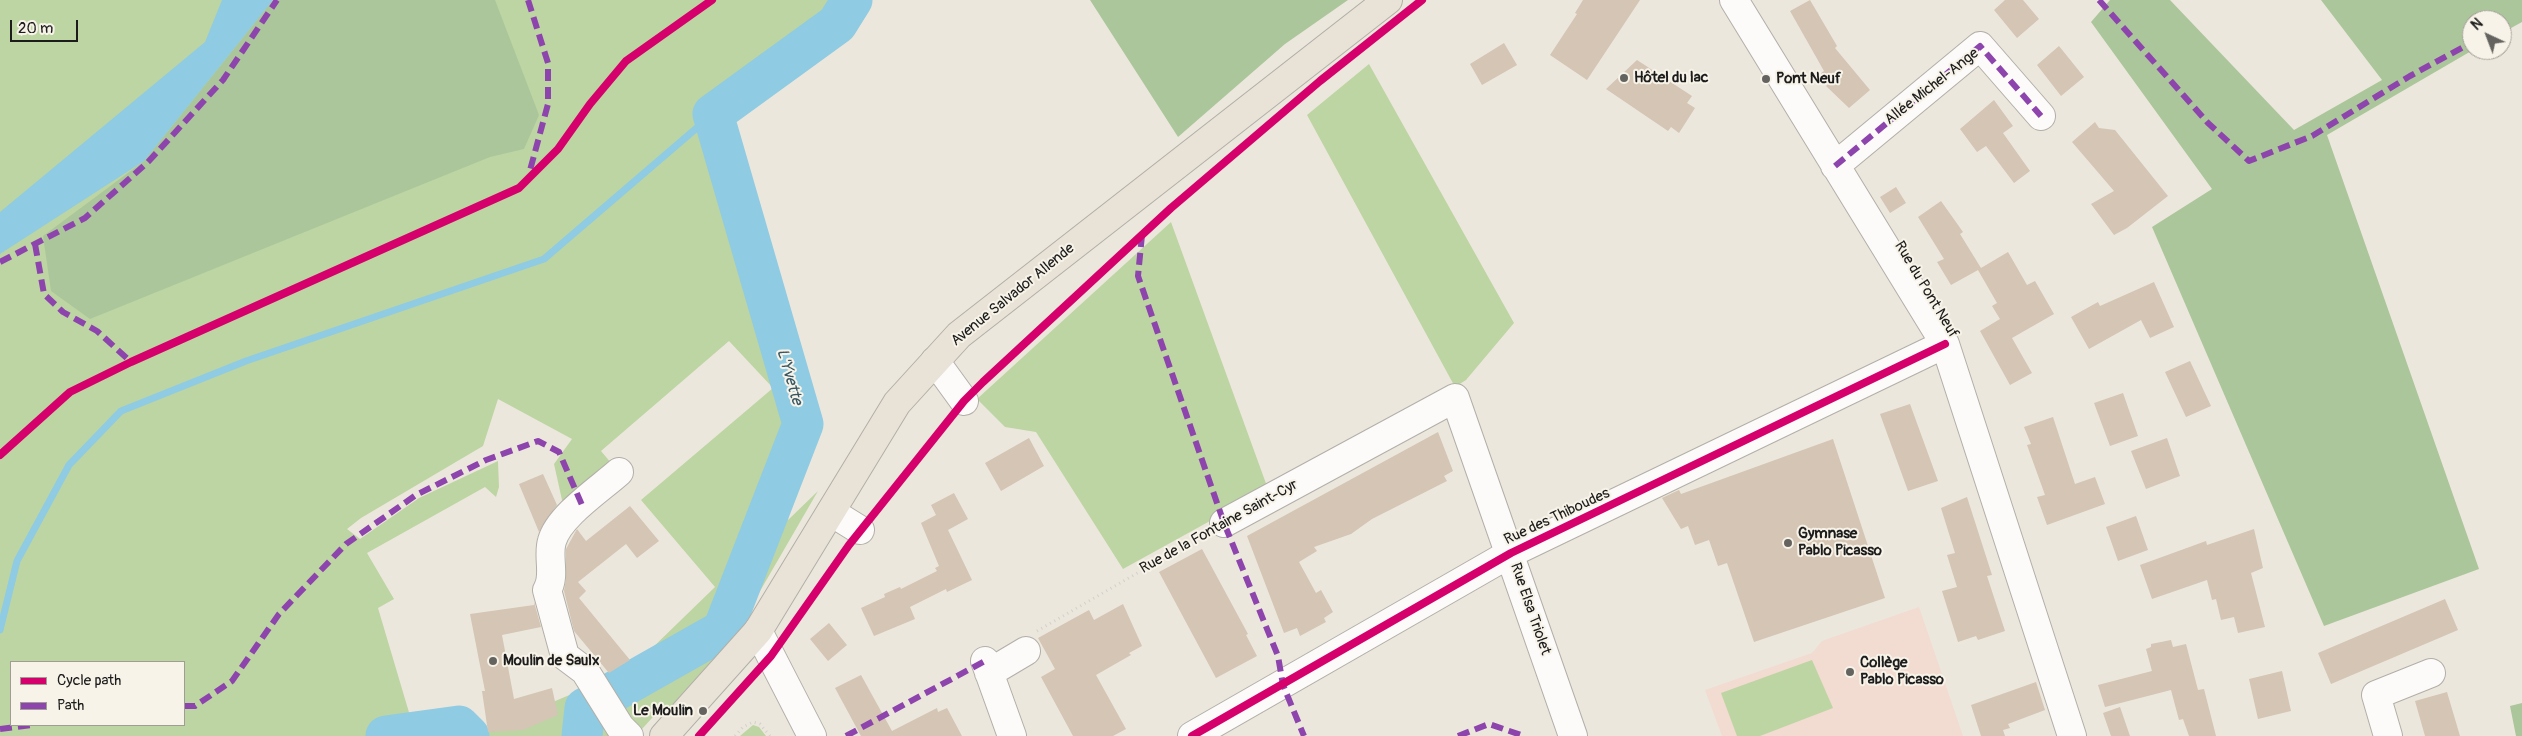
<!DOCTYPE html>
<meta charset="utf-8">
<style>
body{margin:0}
#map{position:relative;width:2522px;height:736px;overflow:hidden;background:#ece7dc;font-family:Pangolin,sans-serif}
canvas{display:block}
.legend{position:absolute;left:10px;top:661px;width:175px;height:65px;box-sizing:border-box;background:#f7f3e8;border:1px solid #9f9d96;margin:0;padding:6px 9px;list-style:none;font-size:15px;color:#1c1c1c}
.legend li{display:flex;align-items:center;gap:10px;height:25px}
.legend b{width:25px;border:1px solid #9f9d96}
.north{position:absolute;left:2462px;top:10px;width:50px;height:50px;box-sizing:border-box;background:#f7f3e8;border:1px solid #9f9d96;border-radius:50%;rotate:317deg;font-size:14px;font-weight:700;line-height:20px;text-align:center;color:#1c1c1c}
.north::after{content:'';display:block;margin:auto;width:18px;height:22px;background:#65635f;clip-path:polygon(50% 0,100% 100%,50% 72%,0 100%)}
.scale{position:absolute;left:10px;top:20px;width:68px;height:22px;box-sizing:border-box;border:2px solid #1c1c1c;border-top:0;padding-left:6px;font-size:15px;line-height:18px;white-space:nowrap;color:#1c1c1c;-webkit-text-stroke:4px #f7f3e8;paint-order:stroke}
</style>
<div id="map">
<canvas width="2522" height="736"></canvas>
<ul class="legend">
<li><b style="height:6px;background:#d6006c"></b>Cycle path</li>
<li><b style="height:6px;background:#8e44ad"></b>Path</li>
</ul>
<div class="north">N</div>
<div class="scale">20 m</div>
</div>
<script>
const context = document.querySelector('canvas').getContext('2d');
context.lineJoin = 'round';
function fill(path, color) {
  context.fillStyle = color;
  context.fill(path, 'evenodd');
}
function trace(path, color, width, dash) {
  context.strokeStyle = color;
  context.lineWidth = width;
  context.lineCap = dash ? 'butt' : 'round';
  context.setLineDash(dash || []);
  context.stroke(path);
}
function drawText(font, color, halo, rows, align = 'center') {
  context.font = font + ' Pangolin,sans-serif';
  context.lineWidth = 4;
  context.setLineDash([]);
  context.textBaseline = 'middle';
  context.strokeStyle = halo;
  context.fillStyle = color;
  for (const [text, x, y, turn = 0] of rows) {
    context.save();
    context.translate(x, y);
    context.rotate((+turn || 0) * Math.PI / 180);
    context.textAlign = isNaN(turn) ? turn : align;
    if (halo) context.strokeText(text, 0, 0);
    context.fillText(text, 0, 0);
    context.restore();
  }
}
const built = new Path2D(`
 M1919,607L1963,736H1722L1705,690L1812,653L1822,641Z`);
const green = new Path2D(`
 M0,0H866L847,30L725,116L765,240L780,315L801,390L788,520L818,491L734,636L667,711L662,707L642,729L626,714L602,681L647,653L715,587L641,500L773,388L729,341L601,451L622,476L589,505L562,500L554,464L572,439L498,399L483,446L361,518L347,529L360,539L419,498L498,461L499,487L496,497L485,487L367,553L394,599L378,608L416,736H0ZM11,662H184V725H11Z
 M1369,64L1514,323L1466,380L1455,387L1307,115Z
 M1171,222L1268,489L1123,569L1036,432L1005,427L977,399Z
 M1812,660L1833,708L1760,736H1737L1721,693Z
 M586,688L610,736H451L484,731Z
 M753,725L759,727L766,736H740Z`);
const forest = new Path2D(`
 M273,0H495L539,115L524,149L490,157L90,319L51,291L43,236L144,161Z
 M1090,0H1348L1285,44L1178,137Z
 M2110,0H2170L2294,130L2382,80L2321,0H2522V22L2502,33V20H2472L2473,50L2327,135L2479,569L2324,626L2152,227L2212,189L2091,22Z
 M2522,703V736H2516L2510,706Z`);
const water = new Path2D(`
 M222,0H273L144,161L0,254V212L205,42Z`);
const stream = new Path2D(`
 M0,630L17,561L69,465L121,411L246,361L544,259L713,114`);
const river = new Path2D(`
 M386,736L459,726L469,736
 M582,736L585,708L723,630L803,424L713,114L837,24L852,0`);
const building = new Path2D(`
 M1583,0H1640L1587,80L1550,55L1577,14L1575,13Z
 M1810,0L1837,46L1835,48L1870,90L1849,108L1826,86L1829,83L1820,74L1824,71L1790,11Z
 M2005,0H2023L2039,19L2017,38L1994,10Z
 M1504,43L1517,65L1482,85L1470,64Z
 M2059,46L2084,77L2061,96L2037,65Z
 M1637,60L1692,96L1687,103L1695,108L1679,133L1671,127L1668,131L1606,89Z
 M1994,100L2013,126L2003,133L2030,171L2014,183L1986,146L1977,152L1960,129Z
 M2095,122L2099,128L2115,130L2168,196L2127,228L2114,235L2091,204L2114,191L2072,142Z
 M1896,187L1906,203L1890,213L1880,197Z
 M1941,201L1963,232L1960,234L1981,268L2008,252L2027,285L2035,281L2054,314L2012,338L2032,373L2010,385L1980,331L2000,319L1992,306L1997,303L1978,270L1951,285L1937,262L1944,259L1918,217Z
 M2154,282L2174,327L2150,338L2141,320L2089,349L2071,317L2098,302L2100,306Z
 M2190,361L2211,406L2186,417L2165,372Z
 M2123,393L2138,436L2110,446L2094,403Z
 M1910,404L1938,481L1908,491L1880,414Z
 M2053,417L2075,484L2095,477L2105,504L2047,525L2037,497L2045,495L2027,445L2031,444L2024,427Z
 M1438,432L1453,471L1444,476L1447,481L1372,519L1351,534L1314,547L1317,551L1299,562L1316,593L1321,590L1333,612L1324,618L1326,622L1300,636L1297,628L1284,633L1247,536Z
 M1029,438L1044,466L1001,491L985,463Z
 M2167,438L2180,476L2146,489L2131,451Z
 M1833,439L1885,598L1754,642L1727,563L1718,566L1709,540L1695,545L1688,526L1681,529L1662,498L1679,490L1681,494Z
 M543,474L557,505L539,532L519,484Z
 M954,493L968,519L948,530L972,580L947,592L946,589L910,607L915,619L874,636L861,608L885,597L884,594L900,587L901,589L937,571L935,568L939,566L921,523L936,515L931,505Z
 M1967,497L1992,575L1987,576L2005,631L1978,640L1976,636L1958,642L1942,591L1957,587L1947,555L1955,553L1941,508Z
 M630,506L659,541L637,558L626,544L578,582L586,591L579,598L630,660L609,673L574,631L564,591L566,579V549L577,529L586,541Z
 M2136,516L2148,550L2118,561L2106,527Z
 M2254,529L2263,568L2251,573L2265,627L2238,633L2234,617L2221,620L2216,599L2212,600L2207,580L2152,599L2140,565L2206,541L2207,545Z
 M1202,549L1248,634L1246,635L1257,656L1216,678L1159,572Z
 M2445,599L2458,630L2331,684L2318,653Z
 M534,602L541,627L502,635L514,699L552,688L558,715L523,730L488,732L482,691H485L470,614L534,605Z
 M1123,604L1142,646L1129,653L1131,655L1096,675L1126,729L1113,736H1073L1041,677L1055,669L1038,638L1089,610L1094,620Z
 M829,623L847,645L828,661L810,639Z
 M2171,640L2173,647L2186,644L2198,690L2204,689L2216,736H2189L2183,719L2179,720L2171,690L2105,707L2098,685L2152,671L2146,649L2151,647V644Z
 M2282,671L2291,711L2258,719L2249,679Z
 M861,675L892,731L937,708L938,712L947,708L962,736H861L835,688Z
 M2036,682L2045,710L2008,724L2010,728L2003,730L2005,736H1981L1971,705Z
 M2447,692L2460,736H2425L2415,701Z
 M2120,707L2130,736H2111L2103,713Z`);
const path = new Path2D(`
 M1037,631L1203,535
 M735,736L743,727L753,722L760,724L770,736`);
const minor = new Path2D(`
 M1734,0L1945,344L2072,736
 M1835,166L1980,46L2041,116
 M935,361L964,401
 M619,472C600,489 559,516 552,541C547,556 556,576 547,590L565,656L585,671L620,727L629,736
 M831,512L860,530
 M1224,523L1455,398L1573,736
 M758,631L812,736
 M985,661L1012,736
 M989,673L1026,651
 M1192,736L1511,553L1945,344
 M2388,736L2376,695L2431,673`);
const major = new Path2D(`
 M664,736L758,631L897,403L959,335L1388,0`);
const quiet = new Path2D(`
 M528,0L548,63V104L529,174
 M2099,0L2208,123L2249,161L2312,136L2410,76L2467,45
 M1835,166L1980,46L2041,116
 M1142,235L1138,276L1224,523L1278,656L1283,685L1304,736
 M35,244L44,294L63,312L97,331L131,362
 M0,262L85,218L148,162L223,80L277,0
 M184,706H195L232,681L279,614L346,544L416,495L486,460L538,441L559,452L582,505
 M0,729L33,725
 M846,736L985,661
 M1458,736L1489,724L1524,736`);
const cycleway = new Path2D(`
 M0,455L70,392L131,362L519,188L558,149L590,104L626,61L712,0
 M699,736L771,656L849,545L964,401L983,382L1171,208L1320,81L1422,0
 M1192,736L1511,553L1945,344`);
const markers = [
 [1624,78,5,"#65635f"],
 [1766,79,5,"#65635f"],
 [1788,543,5,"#65635f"],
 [493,661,5,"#65635f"],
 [1850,672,5,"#65635f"],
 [703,711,5,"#65635f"]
];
const poiNames = [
 ["Hôtel du lac",1634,78],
 ["Pont Neuf",1776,79],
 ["Gymnase",1798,534],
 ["Pablo Picasso",1798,551],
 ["Moulin de Saulx",503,661],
 ["Collège",1860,663],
 ["Pablo Picasso",1860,680],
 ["Le Moulin",693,711,"right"]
];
const streetNames = [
 ["Allée Michel-Ange",1932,87,-38],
 ["Rue du Pont Neuf",1926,290,59],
 ["Avenue Salvador Allende",1013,295,-39],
 ["Rue des Thiboudes",1557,517,-25],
 ["Rue de la Fontaine Saint-Cyr",1219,527,-29],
 ["Rue Elsa Triolet",1530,609,71]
];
const waterNames = [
 ["L'Yvette",789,377,74]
];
fill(built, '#f2dbd0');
fill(green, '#bdd5a3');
fill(forest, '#acc69b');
fill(water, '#8fcbe2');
trace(stream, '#8fcbe2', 7);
trace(river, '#8fcbe2', 41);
fill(building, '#d4c5b4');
trace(minor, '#b2afa8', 30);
trace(major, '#b2afa8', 30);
trace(path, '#d2d0ce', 3, [1, 4]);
trace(minor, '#fcfbfa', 28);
trace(major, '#e9e3d7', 28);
trace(quiet, '#8e44ad', 6, [12, 6]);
trace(cycleway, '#d6006c', 8);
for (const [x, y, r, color] of markers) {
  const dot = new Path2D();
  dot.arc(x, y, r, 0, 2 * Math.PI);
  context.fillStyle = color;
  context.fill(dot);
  trace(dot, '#f7f3e8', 2);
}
drawText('bold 15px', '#1c1c1c', '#f7f3e8', poiNames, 'left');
drawText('15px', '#1c1c1c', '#f7f3e8', streetNames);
drawText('italic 16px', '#365562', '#f7f3e8', waterNames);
</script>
